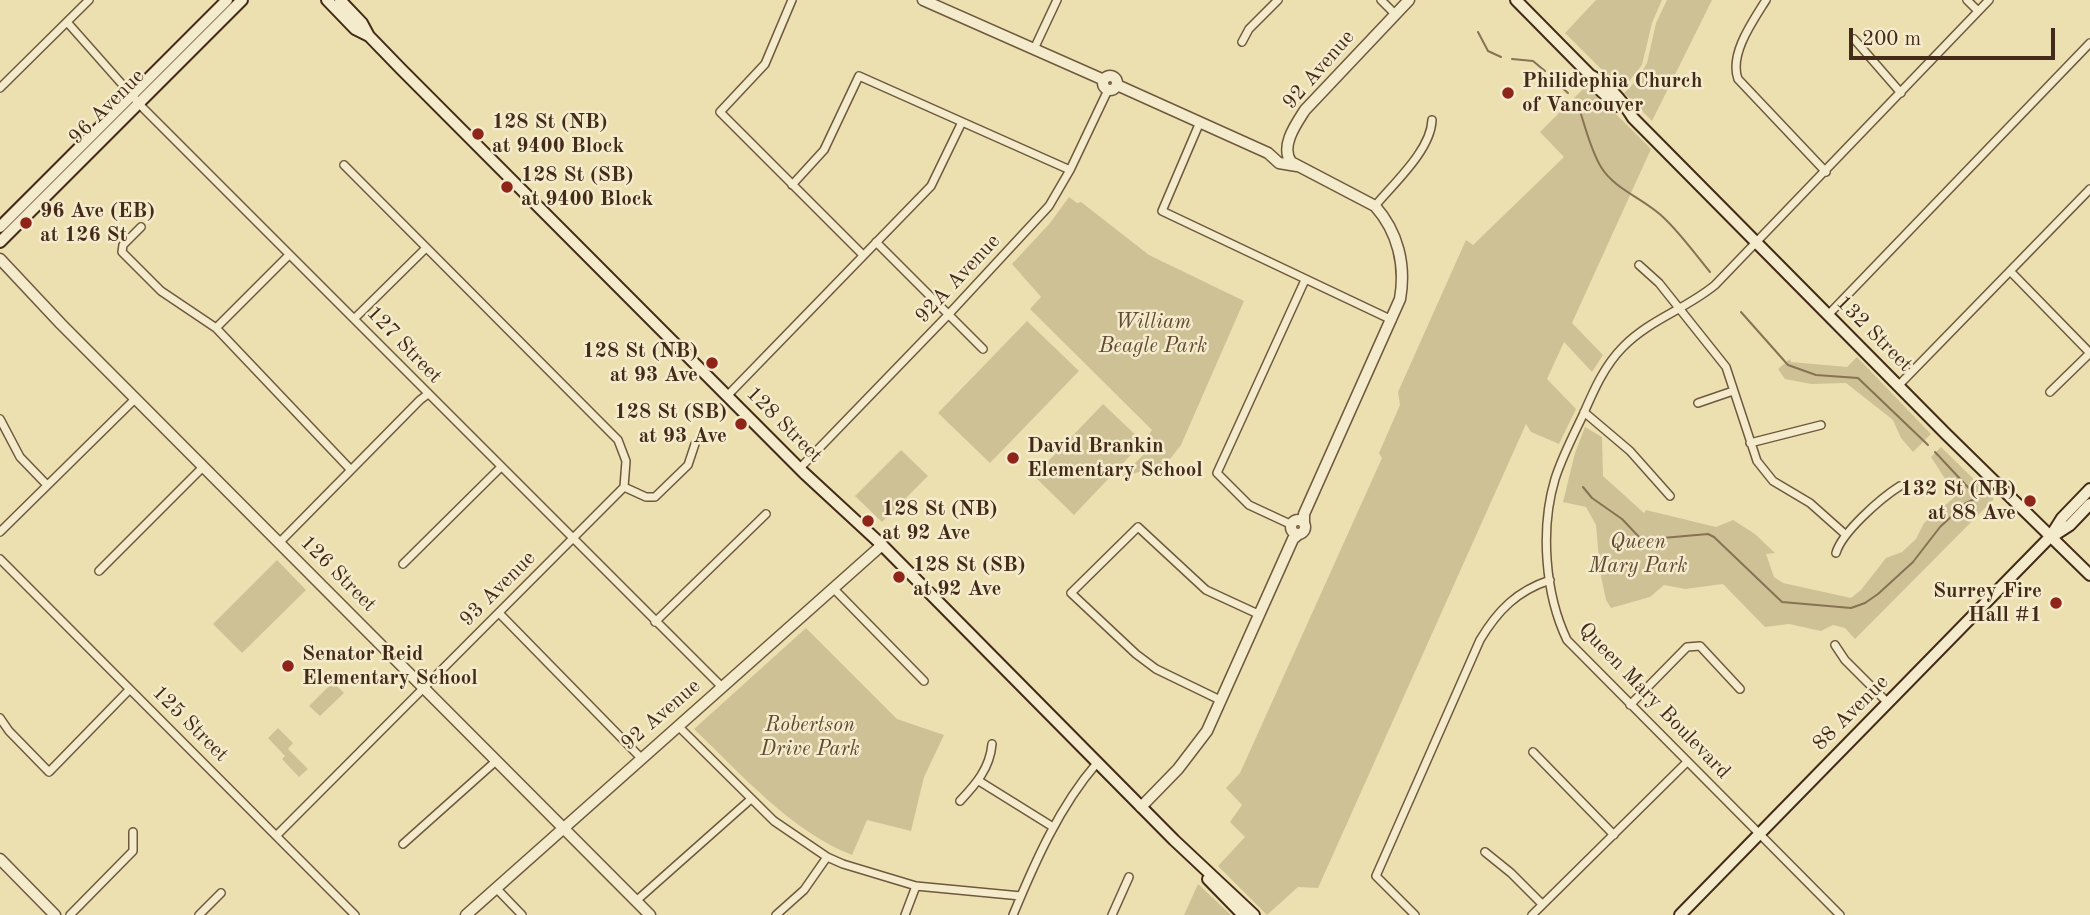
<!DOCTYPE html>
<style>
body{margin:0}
#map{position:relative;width:2090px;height:915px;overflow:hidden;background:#ece0b0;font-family:"Old Standard TT",serif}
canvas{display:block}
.scale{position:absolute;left:1849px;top:28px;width:206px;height:32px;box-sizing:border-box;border:4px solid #442a18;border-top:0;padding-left:9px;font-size:21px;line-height:24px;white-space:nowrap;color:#442a18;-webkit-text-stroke:5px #f3ebcc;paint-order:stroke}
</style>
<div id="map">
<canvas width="2090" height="915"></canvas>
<div class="scale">200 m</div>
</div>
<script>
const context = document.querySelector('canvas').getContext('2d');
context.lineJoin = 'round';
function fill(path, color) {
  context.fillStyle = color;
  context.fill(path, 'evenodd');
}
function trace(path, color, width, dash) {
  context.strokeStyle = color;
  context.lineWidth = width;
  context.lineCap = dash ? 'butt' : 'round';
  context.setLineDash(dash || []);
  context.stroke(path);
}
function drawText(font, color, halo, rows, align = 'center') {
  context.font = font + ' "Old Standard TT",serif';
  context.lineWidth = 5;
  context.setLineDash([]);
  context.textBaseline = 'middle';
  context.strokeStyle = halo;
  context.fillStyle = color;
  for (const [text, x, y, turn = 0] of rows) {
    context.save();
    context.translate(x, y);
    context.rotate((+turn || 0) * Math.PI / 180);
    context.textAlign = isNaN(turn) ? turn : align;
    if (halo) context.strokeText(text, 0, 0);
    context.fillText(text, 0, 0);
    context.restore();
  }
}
const green = new Path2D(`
 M1596,0H1662L1652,23L1642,65L1622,90L1565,33Z
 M1667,0H1712L1652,121L1624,93L1637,80L1647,63L1656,23Z
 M1587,85L1651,149L1572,323L1603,355L1592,372L1564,342L1547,379L1576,409L1559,444L1531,432L1526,424L1318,888L1298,887L1267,915L1218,866L1245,837L1230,822L1242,805L1226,788L1240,773L1382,458L1379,453L1400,405L1398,392L1466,240L1473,245L1564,157L1540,132Z
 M1069,197L1077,203L1081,202L1149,255L1244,301L1181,445L1167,463L1120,478L1153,445L1146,439L1152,430L1030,309L1041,297L1012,264L1050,223Z
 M1027,321L1079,371L990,463L938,413Z
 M1857,357L1931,434L1913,452L1901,438L1893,420L1846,383L1811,384L1785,379L1778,369L1790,359L1791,362L1847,367Z
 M1103,404L1143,442L1074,515L1034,476Z
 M1585,427L1602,437L1603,476L1644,513L1646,510L1716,527L1733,520L1755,534L1775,553L1766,554L1774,577L1783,583L1851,598L1861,590L1886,558L1902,552L1916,539L1924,523L1956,496L1931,457L1941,447L1994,499L1855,639L1845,628L1833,625L1821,631L1789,624L1765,627L1723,584L1685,589L1664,585L1650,597L1611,608L1606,600L1600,571L1596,525L1586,507L1563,502L1575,453Z
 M901,450L928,476L882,522L855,496Z
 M277,560L306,590L242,653L213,624Z
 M806,628L897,719L944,735L924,777L911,831L867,820L852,855C792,832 740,773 694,729Z
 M333,682L344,693L320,716L309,706Z
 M278,728L293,743L288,749L308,769L299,777L282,759L285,756L268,738Z
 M1198,884L1231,915H1184Z`);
const stream = new Path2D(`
 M1478,32L1488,51L1501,57
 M1512,59L1533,61L1545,71
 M1553,80L1568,93
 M1574,100L1578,105C1585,125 1590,149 1601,167C1615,190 1645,199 1664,218C1681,234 1695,254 1710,272
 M1741,312L1788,365L1816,375L1858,378L1928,445
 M1935,452L1977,497
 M1583,487L1592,498L1622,519L1640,538L1651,539L1708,534L1714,537L1782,602L1851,608L1865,603L1878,594L1913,562L1940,527L1966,503L1985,494`);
const minor = new Path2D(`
 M792,0L765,64L720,112L863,255
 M1381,0L1395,14
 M1766,0C1753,21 1729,54 1738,79L1826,172
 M1967,0L1978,11
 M67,22L144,109L722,687
 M1854,39L1901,93
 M1242,42L1249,29L1278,0
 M1034,49L1057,0
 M0,88L89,0
 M1200,122L1162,211L1392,320
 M344,165L618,440L626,461L624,487
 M792,185L824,150L859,76L1070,170
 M1375,206C1394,183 1431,150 1432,120
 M141,227L123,245L122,252L161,291L216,328L350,469
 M876,242L983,349
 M1639,265L1659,283L1726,367L1757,461L1773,481L1810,503L1846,535
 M2010,271L2090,353L2050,392
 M1828,315L2090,43
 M354,319L426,248
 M216,328L289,255
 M1898,386L2090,189
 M727,396L931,186L962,122
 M1698,403L1733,391
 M1584,412L1630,451L1670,496
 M0,419L20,457L47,485
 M1750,443L1821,425
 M800,468L948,315L1049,206L1070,170L1108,90
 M624,487L646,497H655L688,465L695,444
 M1292,525L1249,505L1217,473L1305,280
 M0,532L135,399
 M279,543L420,400L428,394
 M1836,553C1842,532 1881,498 1900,486
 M0,559L355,915
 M403,564L500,468
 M99,571L203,467
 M834,589L924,681
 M499,613L641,758
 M655,622L766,514
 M1835,645L1845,660L1888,703
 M1220,700L1156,669L1136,654L1071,593L1138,527L1206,590L1258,614
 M1630,705L1687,647L1700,646L1740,689
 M0,718L9,731L49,772L129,690
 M678,726L774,821L827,857L843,864L916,886L1021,896
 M1533,752L1614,835
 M979,781L1053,827
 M960,801C976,784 990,768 992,744
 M277,835L624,487
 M403,844L496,761
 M1485,852L1511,873L1542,904
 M496,888L522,915
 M636,901L751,799
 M70,915L133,851V832
 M199,915L221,893
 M776,915L804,890L827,857
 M905,915L916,886
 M1013,915C1035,862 1059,807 1097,763
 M1112,915L1129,877
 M1415,915L1376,876L1480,640C1498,610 1517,591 1550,580
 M1532,915L1687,762
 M1840,915L1567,640C1545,594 1540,529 1555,479C1562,457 1573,436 1583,415C1593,392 1604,366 1623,347C1649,320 1686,309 1715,285L1989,0`);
const tertiary = new Path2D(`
 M923,0L1104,80
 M1103 83a7 7 0 1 1 14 0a7 7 0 1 1-14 0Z
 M1117,85L1268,153L1279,163L1297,166
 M0,259L61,324L650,915
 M1291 527a7 7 0 1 1 14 0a7 7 0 1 1-14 0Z
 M1304,523V514L1400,299C1406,265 1398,232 1375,206L1291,162C1280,146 1296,124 1305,110L1409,0
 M1141,807L1178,769L1207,731L1293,539L1299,534
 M0,859L55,915
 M466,915L882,545`);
const secondary = new Path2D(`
 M327,0L355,29L369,36
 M340,0L362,23L369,36L401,69L804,473L882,545L1174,840L1254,915
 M1516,0L1590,75L1598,88L1617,106
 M1590,75C1609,85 1622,100 1633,118L1946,434L2090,575
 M0,227L227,0
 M0,242L242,0
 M2053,536L2070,525L2090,504
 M1208,879L1243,915
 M1680,915L2050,537L2062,518L2090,489`);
const markers = [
 [1508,93,7,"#8f2418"],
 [478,134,7,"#8f2418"],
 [507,187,7,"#8f2418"],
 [26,223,7,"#8f2418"],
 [712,363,7,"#8f2418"],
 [741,424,7,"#8f2418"],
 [1013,458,7,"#8f2418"],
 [2030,501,7,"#8f2418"],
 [868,521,7,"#8f2418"],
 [899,577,7,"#8f2418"],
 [2056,603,7,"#8f2418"],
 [288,666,7,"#8f2418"]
];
const streetNames = [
 ["92 Avenue",1319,70,-49],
 ["96 Avenue",107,107,-45],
 ["92A Avenue",958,279,-47],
 ["132 Street",1874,334,45],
 ["127 Street",404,345,46],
 ["128 Street",784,425,45],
 ["126 Street",338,574,45],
 ["93 Avenue",498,589,-45],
 ["Queen Mary Boulevard",1654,701,46],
 ["88 Avenue",1851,713,-45],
 ["92 Avenue",661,715,-41],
 ["125 Street",190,724,45]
];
const poiNames = [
 ["Philidephia Church",1522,81],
 ["of Vancouver",1522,105],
 ["128 St (NB)",492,122],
 ["at 9400 Block",492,146],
 ["128 St (SB)",521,175],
 ["at 9400 Block",521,199],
 ["96 Ave (EB)",40,211],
 ["at 126 St",40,235],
 ["128 St (NB)",698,351,"right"],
 ["at 93 Ave",698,375,"right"],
 ["128 St (SB)",727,412,"right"],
 ["at 93 Ave",727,436,"right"],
 ["David Brankin",1027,446],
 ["Elementary School",1027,470],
 ["132 St (NB)",2016,489,"right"],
 ["at 88 Ave",2016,513,"right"],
 ["128 St (NB)",882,509],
 ["at 92 Ave",882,533],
 ["128 St (SB)",913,565],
 ["at 92 Ave",913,589],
 ["Surrey Fire",2042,591,"right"],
 ["Hall #1",2042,615,"right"],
 ["Senator Reid",302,654],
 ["Elementary School",302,678]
];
const parkNames = [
 ["William",1153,322],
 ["Beagle Park",1153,346],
 ["Queen",1638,542],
 ["Mary Park",1638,566],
 ["Robertson",810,725],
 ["Drive Park",810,749]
];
fill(green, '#cfc196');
trace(stream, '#877254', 2);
trace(minor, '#6e583e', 10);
trace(tertiary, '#6e583e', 13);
trace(secondary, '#442a18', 14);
trace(minor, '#f3ebcc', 7);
trace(tertiary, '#f3ebcc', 10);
trace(secondary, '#f3ebcc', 10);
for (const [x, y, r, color] of markers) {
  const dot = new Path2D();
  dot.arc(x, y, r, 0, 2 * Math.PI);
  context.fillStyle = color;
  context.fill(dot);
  trace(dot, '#f3ebcc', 2.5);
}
drawText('21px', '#442a18', '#f3ebcc', streetNames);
drawText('bold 21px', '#442a18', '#f3ebcc', poiNames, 'left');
drawText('italic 21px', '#604831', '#f3ebcc', parkNames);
</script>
